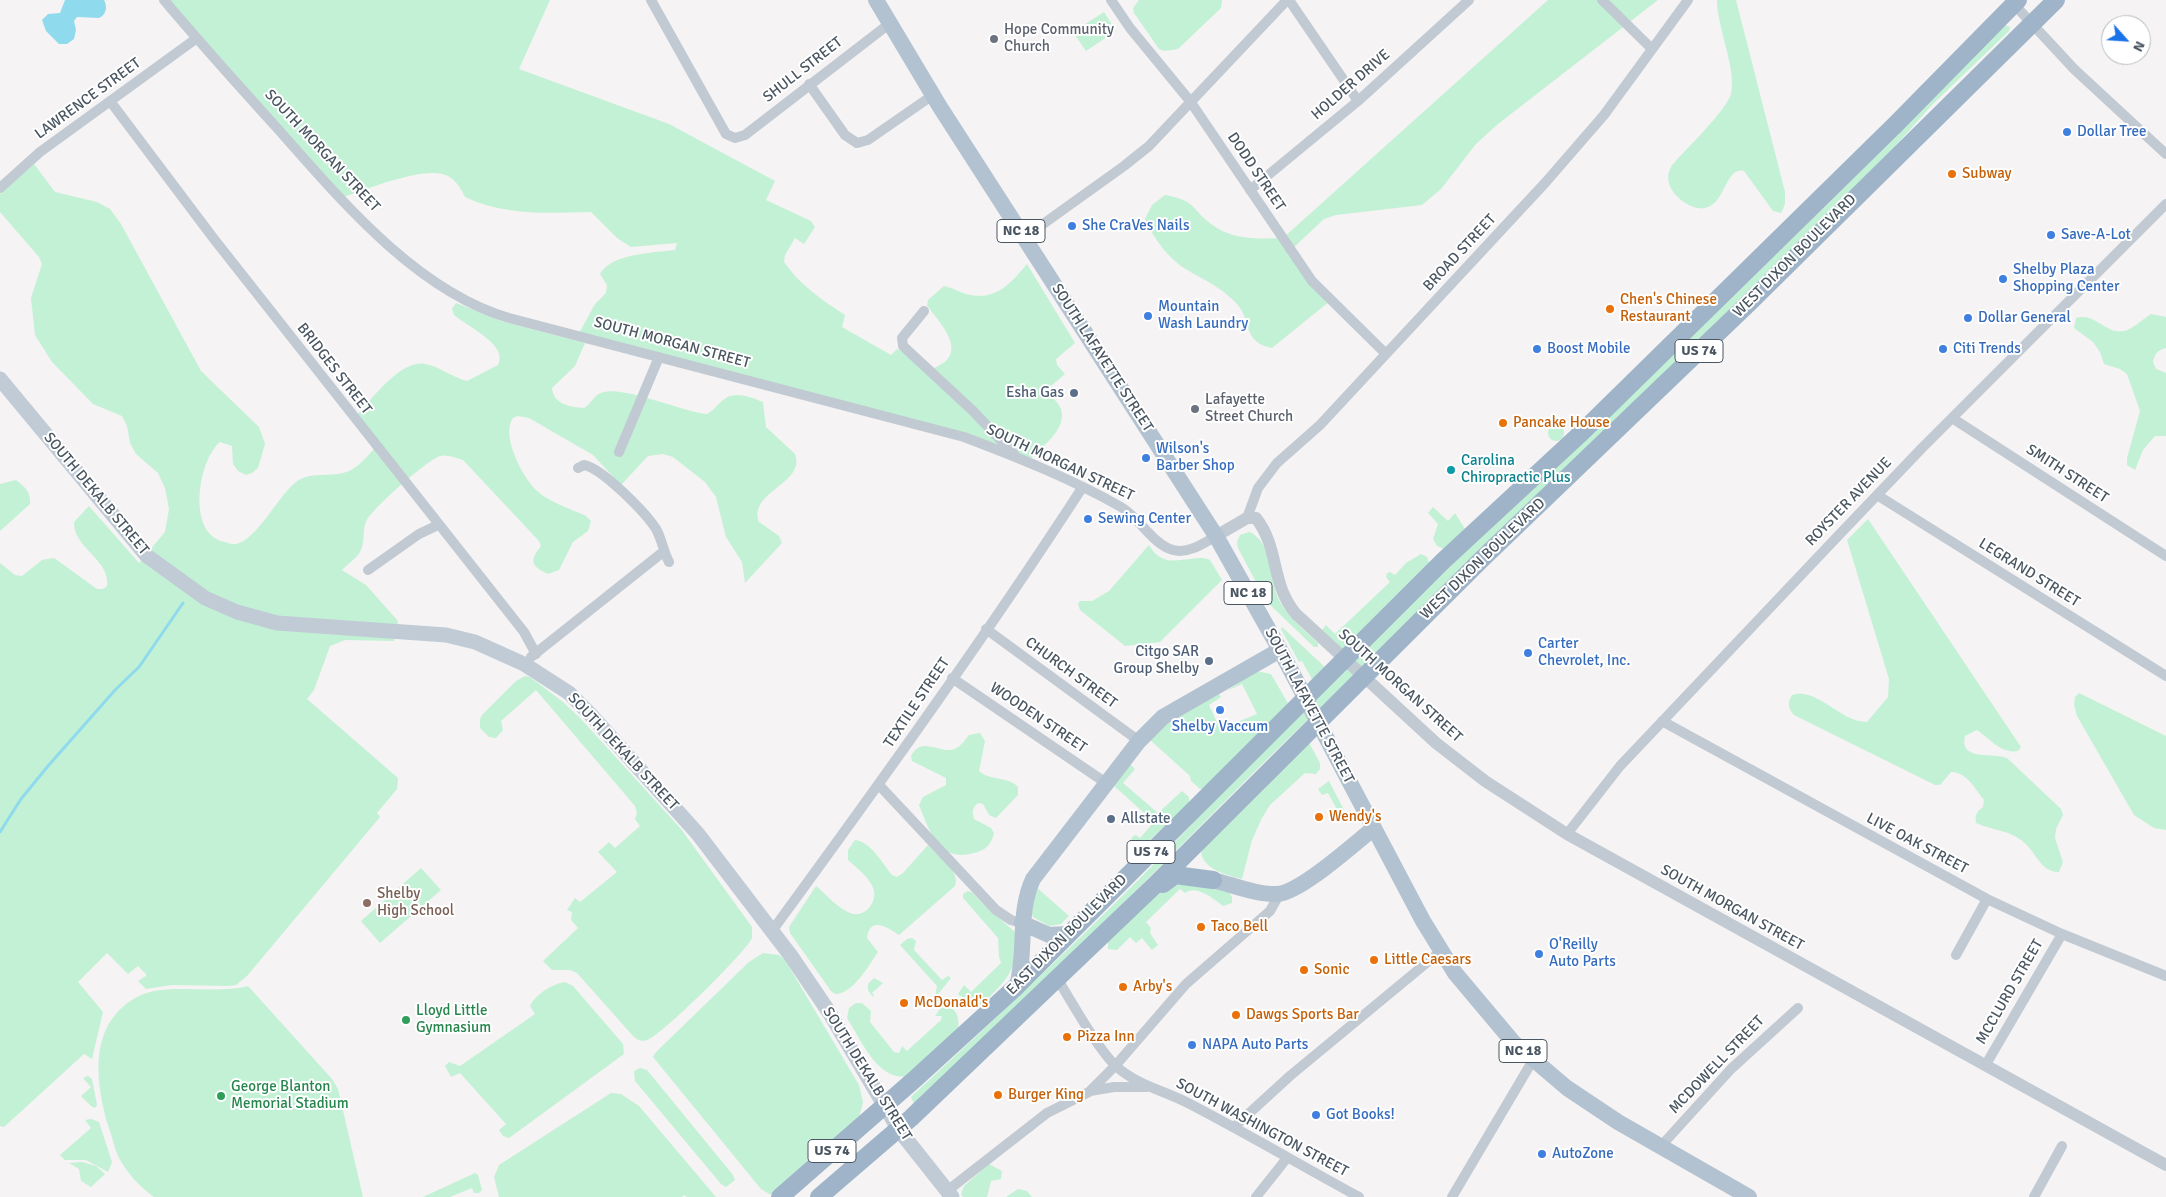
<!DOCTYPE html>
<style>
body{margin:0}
#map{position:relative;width:2166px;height:1197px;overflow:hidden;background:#f5f3f3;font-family:Signika,sans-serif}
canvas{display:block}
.north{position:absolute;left:2101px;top:15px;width:50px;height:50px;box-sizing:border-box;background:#fff;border:1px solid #b7bbc0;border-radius:50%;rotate:116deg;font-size:14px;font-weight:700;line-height:20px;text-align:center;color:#4a5661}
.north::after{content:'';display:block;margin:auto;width:18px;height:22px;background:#1a73e8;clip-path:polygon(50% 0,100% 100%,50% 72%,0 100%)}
</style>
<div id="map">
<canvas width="2166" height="1197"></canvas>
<div class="north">N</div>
</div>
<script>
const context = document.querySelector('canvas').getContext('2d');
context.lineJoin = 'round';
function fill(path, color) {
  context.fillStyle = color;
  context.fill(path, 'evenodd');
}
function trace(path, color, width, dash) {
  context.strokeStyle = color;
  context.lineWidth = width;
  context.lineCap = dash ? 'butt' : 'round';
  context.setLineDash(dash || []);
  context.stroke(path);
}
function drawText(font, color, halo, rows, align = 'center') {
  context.font = font + ' Signika,sans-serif';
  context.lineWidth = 4;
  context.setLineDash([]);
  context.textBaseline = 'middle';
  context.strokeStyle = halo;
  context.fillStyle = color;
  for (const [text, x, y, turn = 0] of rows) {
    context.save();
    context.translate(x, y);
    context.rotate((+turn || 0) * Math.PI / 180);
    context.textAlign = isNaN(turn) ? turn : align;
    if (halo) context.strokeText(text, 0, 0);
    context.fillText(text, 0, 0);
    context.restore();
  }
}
const green = new Path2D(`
 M164,0H550L519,69L669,124L775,181L766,200L811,221L815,227L804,244L795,238L785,255L784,262C800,285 822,300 845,315L842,327L891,355L897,349L912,356L928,371C934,368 941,365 946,361C963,344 936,319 927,305L928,300L944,286C954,288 962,294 971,295C997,300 1012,282 1027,264L1075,343L1056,359L1057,365L1065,374L1045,391C1049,395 1056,400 1059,405C1072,427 1040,448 1027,462L964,437L578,335L595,304L606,293L607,285L600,274C612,253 653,253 675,250L677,243L631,247L617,238L591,212C549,213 504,216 465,197C461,189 457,181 448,176C426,164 363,191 340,198Z
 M1139,0H1222L1221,8L1178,49L1164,51L1159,49L1134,13L1133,8Z
 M1548,0H1658L1498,124L1476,144L1441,189L1422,205L1336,215L1324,219L1291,250L1330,301L1272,348C1241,342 1253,320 1236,303C1218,285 1209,283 1189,271C1169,260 1154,239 1145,219L1152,205L1165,195C1199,201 1191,211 1214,226C1233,240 1260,239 1283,238Z
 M1717,0H1736L1785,192V204L1781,213L1773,211L1744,171C1725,166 1726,204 1705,208C1692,211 1672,196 1669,183C1667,176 1669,171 1672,165C1685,150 1726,111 1731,94C1737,69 1717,28 1717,0Z
 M1104,12L1116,31L1086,51L1073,32Z
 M2005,25L2010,27L2009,31L1932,105L1880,163L1257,769L1089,938L914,1104L911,1097C1026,990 1142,883 1246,765Z
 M34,164L55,192L97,202L110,209L121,224L201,371L259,427L265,444L258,468L252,473L246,475L238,471L233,464L232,446L220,442C198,460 186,535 225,542C228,543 233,545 236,544C257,540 278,496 296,482C311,470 335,479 351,470C361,465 369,454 376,447L354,418C370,402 400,359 425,364C439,366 453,378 467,381L498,365C509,345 467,326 454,315L452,309L456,303L501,321L585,343L575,366L552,388C553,404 570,407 584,408C591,404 594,395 601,393C621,384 682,412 707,414C715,410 719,402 726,398C737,391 753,398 763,402L766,427L795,454C806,484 748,491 759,522L779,536L782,543L745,583L742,562L726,537L716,497L705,482L673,457L663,454L648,456L621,485L593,455L529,418L517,416L513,418C500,435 523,478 537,491C549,502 571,509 586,516L591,521L588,531L573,542L559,570L548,574C531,566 529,561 541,546L539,541L463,460C456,458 448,454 440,456C426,461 375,506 367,520C362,528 365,537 362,547C360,556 349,563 342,570L366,585L398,621L394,641L345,640L330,646L314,690L307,699L398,778L397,789L377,813L380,817L247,976L236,985L228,986L172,985L146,989L138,981L146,976V974L138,966L128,974L107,953L78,982L103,1012L92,1059L84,1054L4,1127L0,1126V563L15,575L22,576L42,560L54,558L97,589H103L107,586C111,560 73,548 74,522L89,506L139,563L165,532L169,509L165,488L158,473L136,454L130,443L127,426L122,416L93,404L52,362L35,335L31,298L42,264L39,257L0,212V194Z
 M2151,314L2166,317V348C2157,350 2155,354 2153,362L2156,369L2166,373V436H2155L2143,450L2135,470L2127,465V458L2140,411L2127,374L2120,369L2104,364L2100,352L2093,342L2074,328L2076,318C2095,312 2106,335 2124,331C2133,329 2143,319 2151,314Z
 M1548 433a8 8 0 1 1 16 0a8 8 0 1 1-16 0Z
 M16,480C25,487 31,492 30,504L0,531V484Z
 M1433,507L1448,521L1455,513L1465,529L1445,549L1437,546L1433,539L1438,524L1428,513Z
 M1868,519L2021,747L2018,751C2001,754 1990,739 1977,730L1965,736C1959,761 1990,752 2007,758L2061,809L2063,815L2056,829L2055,838L2063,862L2059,872C2040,873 2035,849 2021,840C2008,830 1991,830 1976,823C1975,815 1976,812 1983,807L1984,800C1975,789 1967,772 1951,772L1940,785H1935L1794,715C1788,708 1787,703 1792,695C1818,687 1841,723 1867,722L1888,697L1889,679L1847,540Z
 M1249,532C1272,540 1269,581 1279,600C1288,617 1304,630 1318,643V647H1314L1266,601L1238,548L1237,542L1240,535Z
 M1149,545C1165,574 1192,552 1210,560L1222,580L1160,642L1125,646L1080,610L1078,604L1080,601H1092L1109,591Z
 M1421,554L1427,557L1430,565L1344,652L1322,630L1326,625L1335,634L1390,582L1386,577L1387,573L1390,572L1395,575L1406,563Z
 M1282,627L1328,670L1314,683L1302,661L1299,662L1281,629Z
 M1256,671L1271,674L1289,705L1204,788L1200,789L1191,781L1190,776L1149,739L1161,725L1218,693L1221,697L1209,705L1217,722L1231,728L1235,723L1257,714L1242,684L1227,691Z
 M525,676L530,677L563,702L581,719L681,829L752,927V938C746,952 661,1036 647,1040C642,1042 637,1040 633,1036L577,973L570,970H552L543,961L578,928L571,920L572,912L567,910L575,898L580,902L617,872L598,852L609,842L615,848L640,826L635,819L637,813L635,806L536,690L501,721L503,730L496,738L489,737L480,728V719L482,715L516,681Z
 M2079,693L2166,736V830L2154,828L2134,815L2077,716L2074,705L2075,697Z
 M980,733L985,741L979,771C990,781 1008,776 1018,787V795L996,818L989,815L983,804L978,803C972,808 972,812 974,819L991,828L994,833C991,845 986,850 974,853C939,863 930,832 919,805L923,797L946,785V778L912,761L911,756C921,737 936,751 951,750C959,749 965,740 969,735Z
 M1307,739L1320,763V769L1316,774L1305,773L1270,805L1262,818L1252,840L1242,879C1227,875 1200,869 1201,849Z
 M1128,762L1135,769L1123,783L1158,813L1182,791L1189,797V804L1140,849C1134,848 1130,843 1132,837L1136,835L1140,838L1154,822L1112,784Z
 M1329,781L1344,810L1339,813L1328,793L1322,795L1318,789Z
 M855,840C870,841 883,864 892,875L897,877L903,873L928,845C938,856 961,871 955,886L899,935C887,927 870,916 867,938L878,952C869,965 853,994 835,994L831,991L790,933L789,927L816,886C827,895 839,910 853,914C858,915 863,913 867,910C887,890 862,873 848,860V850Z
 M421,868L441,890L380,943L361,921Z
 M1177,879L1228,891L1232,897V903L1223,906C1214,899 1196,884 1185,893L1180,889L1146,922L1151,928L1150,933L1158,945L1152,950L1142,938L1136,943L1130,937L1117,950L1108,949V940L1167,884Z
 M1035,886L1069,916L1061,924L1049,926L1033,917L1030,909Z
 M968,891L973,893L982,903L1016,933C1021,971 1002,984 977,1009L958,994L964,985L971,992L1001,963L999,957L998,938L963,898V894Z
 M912,938L916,941L914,950L942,980L948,976L951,978L935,998L937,986L900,945L907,939Z
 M763,953L779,955L785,960L859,1085L863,1102L859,1118L777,1194H769L761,1189L653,1057L656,1052L749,962Z
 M874,978L883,983L872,993L874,995L873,997L868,990V984Z
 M565,982L573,986L623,1044L624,1054L509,1138L503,1136L499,1130L506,1124L460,1073L451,1077L445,1066L449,1062L460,1066L535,1014L530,1006C536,994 552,984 565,982Z
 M248,986L332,1079L338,1089L363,1197H154C140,1187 127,1173 119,1158C114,1148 112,1135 108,1125C95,1080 88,1022 139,996C167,982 215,995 248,986Z
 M856,1003H862L871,1011L870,1022L894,1052L899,1053L902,1046L907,1051L941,1020L942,1016H935L941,1008C957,1004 961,1020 957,1032L907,1076C878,1082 860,1038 847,1018L849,1008Z
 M640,1068L647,1070L733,1175L735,1180L726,1187L721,1184L635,1081L634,1071Z
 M88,1076L92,1079L97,1105L95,1108L91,1106L81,1096L91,1087L83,1078Z
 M611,1093L621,1094L639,1106L716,1197H687L684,1195L682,1197H499L494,1177L499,1165Z
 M91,1119L99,1122L112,1162L108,1172L86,1160H65L60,1155L91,1128L85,1120Z
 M82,1162L96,1166L105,1174L91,1187L81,1181L79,1169L69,1163Z
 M989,1164L1002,1171L1001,1179L991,1181L987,1197H963L961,1194L964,1186Z
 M475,1173L478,1175L482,1190L479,1193H474L472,1188L450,1197H423Z
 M1018,1189L1027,1191L1032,1197H1006Z`);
const water = new Path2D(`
 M65,0H104C108,7 106,15 99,18L77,17L74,21L76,30L74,39L67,44H59L46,31L42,20L48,14L60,13Z`);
const stream = new Path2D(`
 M0,832L21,799L48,766L116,689L139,667L183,603`);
const minor = new Path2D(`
 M164,0C201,44 239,86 277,128C340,199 416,291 509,318L964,437C1017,457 1072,479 1121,507C1140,518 1152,544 1173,550C1188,554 1203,544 1216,536
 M651,0L726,134L735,138L745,135L889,24
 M1111,0L1130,28L1190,101L1312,281L1386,354
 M1289,0L1358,101
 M1602,0L1652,49
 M2011,1L2074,69L2166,154
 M809,84L845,135L857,143L868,140L933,95
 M110,101L214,239L524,632L536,654
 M0,188L40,152L197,38
 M1250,190L1358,101L1469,0
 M1025,237L1124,166L1149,146L1287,0
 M924,311L902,338L903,346L973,411L1014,454
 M1952,418L2166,556
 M619,452L659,357
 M578,468L584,465C602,468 646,513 656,529C662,539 663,551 669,562
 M1877,495L2166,676
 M1247,518L1258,488L1277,463L1320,425L1545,183L1604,115L1688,0
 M368,570L419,534L438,525
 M986,629L1139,741
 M531,657L663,552
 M952,678L1106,783
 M1662,721L1987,899L2062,934L2166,976
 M879,785L996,910L1011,920L1022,923
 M1567,834L1620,766L1837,537L1922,448L2166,204
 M772,931C878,786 984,639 1082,488
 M1956,955L1987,899
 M1057,978C1071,1001 1099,1051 1117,1067C1137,1085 1165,1091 1188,1103C1246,1133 1302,1166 1359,1197
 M1985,1066L2062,934
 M1090,1091L1114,1087H1147
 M1234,1127L1291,1075L1441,951
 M1661,1146L1731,1069L1798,1008
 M947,1191L1047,1113L1089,1092L1115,1066L1186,984L1270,911L1280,893
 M1256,1197L1287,1158
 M1452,1197L1533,1060
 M2034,1197L2062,1146`);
const tertiary = new Path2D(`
 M1216,536L1247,518H1256C1280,549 1270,583 1296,614L1436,743L1485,781L1567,834L2166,1165`);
const secondary = new Path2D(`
 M0,379L147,556L205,598L237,612L277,623L446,635L475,642L524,664L569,693L590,714L698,834L791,956L829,1012L899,1130L952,1197`);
const primary = new Path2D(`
 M876,0L940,107L1216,536L1280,650L1423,921L1455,973L1513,1042L1567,1088L1618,1122L1749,1197
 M1213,880C1233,885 1257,895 1277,894C1300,893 1354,844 1374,828
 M1022,923L1049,935L1067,934
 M1017,986C1027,950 1017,914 1033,879L1139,741L1163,717L1280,650`);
const trunk = new Path2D(`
 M1163,884L1175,875L1213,880
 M780,1197L915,1079L1017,986L1443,561L1579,435L1896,124L2018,0
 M819,1197L911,1118L1155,885L1482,559L1749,303L2056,0`);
const markers = [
 [994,39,5,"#6b7280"],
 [2067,132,5,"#3f7fe0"],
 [1952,174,5,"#e8710a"],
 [1072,226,5,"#3f7fe0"],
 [2051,235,5,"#3f7fe0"],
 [2003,279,5,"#3f7fe0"],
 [1610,309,5,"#e8710a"],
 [1148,316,5,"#3f7fe0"],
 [1968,318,5,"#3f7fe0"],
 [1537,349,5,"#3f7fe0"],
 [1943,349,5,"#3f7fe0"],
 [1074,393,5,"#5c6f8a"],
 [1195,409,5,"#6b7280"],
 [1503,423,5,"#e8710a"],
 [1146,458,5,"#3f7fe0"],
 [1451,470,5,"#0f9aa8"],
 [1088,519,5,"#3f7fe0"],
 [1528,653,5,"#3f7fe0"],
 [1209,661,5,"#5c6f8a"],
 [1220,710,5,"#3f7fe0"],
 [1319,817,5,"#e8710a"],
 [1111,819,5,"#5c6f8a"],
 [367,903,5,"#8d6e63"],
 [1201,927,5,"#e8710a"],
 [1539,954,5,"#3f7fe0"],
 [1374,960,5,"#e8710a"],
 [1304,970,5,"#e8710a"],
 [1123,987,5,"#e8710a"],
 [904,1003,5,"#e8710a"],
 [1236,1015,5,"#e8710a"],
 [406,1020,5,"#2e9e5b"],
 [1067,1037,5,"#e8710a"],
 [1192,1045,5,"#3f7fe0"],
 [998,1095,5,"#e8710a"],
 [221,1096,5,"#2e9e5b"],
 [1316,1115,5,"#3f7fe0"],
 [1542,1154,5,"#3f7fe0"]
];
const shields = [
 [1021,231,48],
 [1699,351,48],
 [1248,593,48],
 [1151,852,48],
 [1523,1051,48],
 [832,1151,48]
];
const shieldNames = [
 ["NC 18",1021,231],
 ["US 74",1699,351],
 ["NC 18",1248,593],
 ["US 74",1151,852],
 ["NC 18",1523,1051],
 ["US 74",832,1151]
];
const worshipNames = [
 ["Hope Community",1004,30],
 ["Church",1004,47],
 ["Lafayette",1205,400],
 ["Street Church",1205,417]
];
const streetNames = [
 ["SHULL STREET",803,70,-38],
 ["HOLDER DRIVE",1351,85,-41],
 ["LAWRENCE STREET",88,99,-36],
 ["SOUTH MORGAN STREET",322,151,47],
 ["DODD STREET",1256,172,56],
 ["BROAD STREET",1460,253,-47],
 ["WEST DIXON BOULEVARD",1795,256,-45],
 ["SOUTH MORGAN STREET",672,343,15],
 ["SOUTH LAFAYETTE STREET",1102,358,57],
 ["BRIDGES STREET",334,369,52],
 ["SOUTH MORGAN STREET",1060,463,25],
 ["SMITH STREET",2067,474,33],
 ["SOUTH DEKALB STREET",96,494,50],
 ["ROYSTER AVENUE",1849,502,-46],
 ["WEST DIXON BOULEVARD",1483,559,-44],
 ["LEGRAND STREET",2029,573,32],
 ["CHURCH STREET",1071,673,36],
 ["SOUTH MORGAN STREET",1400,686,42],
 ["TEXTILE STREET",917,703,-56],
 ["SOUTH LAFAYETTE STREET",1309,706,62],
 ["WOODEN STREET",1038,718,34],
 ["SOUTH DEKALB STREET",623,752,47],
 ["LIVE OAK STREET",1917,844,28],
 ["SOUTH MORGAN STREET",1732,908,29],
 ["EAST DIXON BOULEVARD",1067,935,-45],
 ["MCCLURD STREET",2010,992,-60],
 ["MCDOWELL STREET",1717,1065,-46],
 ["SOUTH DEKALB STREET",867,1074,58],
 ["SOUTH WASHINGTON STREET",1262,1128,28]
];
const shopNames = [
 ["Dollar Tree",2077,132],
 ["She CraVes Nails",1082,226],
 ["Save-A-Lot",2061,235],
 ["Shelby Plaza",2013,270],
 ["Shopping Center",2013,287],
 ["Mountain",1158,307],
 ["Wash Laundry",1158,324],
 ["Dollar General",1978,318],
 ["Boost Mobile",1547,349],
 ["Citi Trends",1953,349],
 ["Wilson's",1156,449],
 ["Barber Shop",1156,466],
 ["Sewing Center",1098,519],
 ["Carter",1538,644],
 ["Chevrolet, Inc.",1538,661],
 ["Shelby Vaccum",1220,727,"center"],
 ["O'Reilly",1549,945],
 ["Auto Parts",1549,962],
 ["NAPA Auto Parts",1202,1045],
 ["Got Books!",1326,1115],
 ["AutoZone",1552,1154]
];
const foodNames = [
 ["Subway",1962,174],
 ["Chen's Chinese",1620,300],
 ["Restaurant",1620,317],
 ["Pancake House",1513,423],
 ["Wendy's",1329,817],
 ["Taco Bell",1211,927],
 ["Little Caesars",1384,960],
 ["Sonic",1314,970],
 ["Arby's",1133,987],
 ["McDonald's",914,1003],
 ["Dawgs Sports Bar",1246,1015],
 ["Pizza Inn",1077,1037],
 ["Burger King",1008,1095]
];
const serviceNames = [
 ["Esha Gas",1064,393],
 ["Citgo SAR",1199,652],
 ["Group Shelby",1199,669],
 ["Allstate",1121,819,"left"]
];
const cultureNames = [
 ["Carolina",1461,461],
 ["Chiropractic Plus",1461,478]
];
const educationNames = [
 ["Shelby",377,894],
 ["High School",377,911]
];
const leisureNames = [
 ["Lloyd Little",416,1011],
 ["Gymnasium",416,1028],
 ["George Blanton",231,1087],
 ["Memorial Stadium",231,1104]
];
fill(green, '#c3f1d5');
fill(water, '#90daee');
trace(stream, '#90daee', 3);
trace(minor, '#c1cad2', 10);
trace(tertiary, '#c1cad2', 12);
trace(secondary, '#c1cbd6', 15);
trace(primary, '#b3c2d1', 16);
trace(trunk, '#9fb4c9', 18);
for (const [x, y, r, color] of markers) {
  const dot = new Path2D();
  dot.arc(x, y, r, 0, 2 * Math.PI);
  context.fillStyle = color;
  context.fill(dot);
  trace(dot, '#fff', 2);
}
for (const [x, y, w] of shields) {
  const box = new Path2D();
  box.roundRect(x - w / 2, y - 11.5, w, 23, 4);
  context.fillStyle = '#fff';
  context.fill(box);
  trace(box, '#4a5661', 1);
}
drawText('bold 14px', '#4a5661', null, shieldNames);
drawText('15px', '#5b616d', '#fff', worshipNames, 'left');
drawText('15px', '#4a5661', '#fff', streetNames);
drawText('15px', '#366cbe', '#fff', shopNames, 'left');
drawText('15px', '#c56008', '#fff', foodNames, 'left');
drawText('15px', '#4e5e75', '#fff', serviceNames, 'right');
drawText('15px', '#0d838f', '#fff', cultureNames, 'left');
drawText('15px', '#785e54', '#fff', educationNames, 'left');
drawText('15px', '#27864d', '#fff', leisureNames, 'left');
</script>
